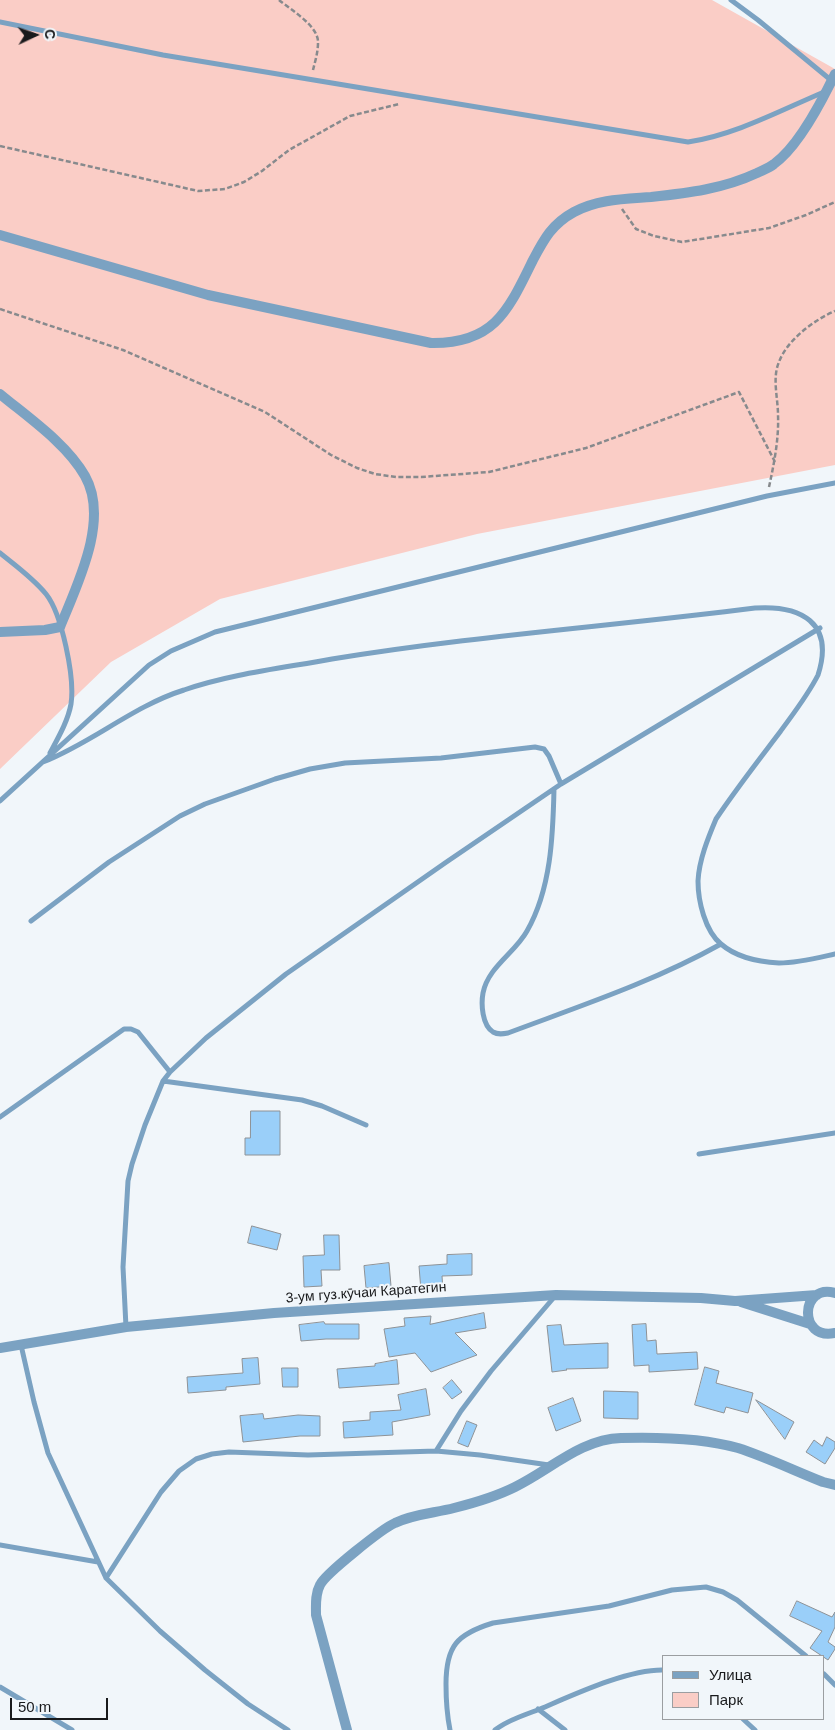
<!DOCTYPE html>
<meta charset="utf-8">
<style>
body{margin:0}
#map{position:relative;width:835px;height:1730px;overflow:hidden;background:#f1f6fa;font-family:Helvetica,sans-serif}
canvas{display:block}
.legend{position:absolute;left:662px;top:1655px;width:162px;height:65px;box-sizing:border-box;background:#f1f6fa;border:1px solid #9b9ea1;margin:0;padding:6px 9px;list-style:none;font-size:15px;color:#191a1c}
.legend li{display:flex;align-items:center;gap:10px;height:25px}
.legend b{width:25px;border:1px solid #9b9ea1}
.north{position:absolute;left:10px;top:10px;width:50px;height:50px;-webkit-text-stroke:4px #f1f6fa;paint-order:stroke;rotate:87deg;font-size:14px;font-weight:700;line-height:20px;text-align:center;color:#191a1c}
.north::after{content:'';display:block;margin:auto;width:18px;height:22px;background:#191a1c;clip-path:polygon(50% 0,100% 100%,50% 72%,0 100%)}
.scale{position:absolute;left:10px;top:1698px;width:98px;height:22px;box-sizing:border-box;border:2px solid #191a1c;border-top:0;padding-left:6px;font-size:15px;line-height:18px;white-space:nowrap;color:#191a1c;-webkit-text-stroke:4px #f1f6fa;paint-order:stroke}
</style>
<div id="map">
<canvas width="835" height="1730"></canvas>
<ul class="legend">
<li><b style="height:6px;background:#7ba2c2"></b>Улица</li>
<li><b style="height:14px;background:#facdc6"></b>Парк</li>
</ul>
<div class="north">С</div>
<div class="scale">50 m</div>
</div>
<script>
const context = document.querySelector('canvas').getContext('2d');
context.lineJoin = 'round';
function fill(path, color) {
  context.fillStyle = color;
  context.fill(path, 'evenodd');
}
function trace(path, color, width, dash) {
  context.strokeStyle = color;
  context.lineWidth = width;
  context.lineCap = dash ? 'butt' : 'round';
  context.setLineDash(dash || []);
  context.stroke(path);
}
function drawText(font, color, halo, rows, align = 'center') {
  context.font = font + ' Helvetica,sans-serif';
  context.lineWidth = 4;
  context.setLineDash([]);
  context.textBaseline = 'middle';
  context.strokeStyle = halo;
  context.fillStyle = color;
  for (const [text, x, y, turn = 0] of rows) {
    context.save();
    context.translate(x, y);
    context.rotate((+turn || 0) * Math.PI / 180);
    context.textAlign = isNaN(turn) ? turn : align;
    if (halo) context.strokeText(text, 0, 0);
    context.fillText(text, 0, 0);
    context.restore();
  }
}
const green = new Path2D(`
 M0,0H712L835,69V465L477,534L220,599L111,662L0,769Z`);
const building = new Path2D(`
 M251,1111H280V1155H245V1138H250Z
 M252,1226L281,1234L277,1250L248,1243Z
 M324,1235H339L340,1270H321L322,1286L304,1287L303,1256L324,1255Z
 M472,1254V1275L442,1276L443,1290L421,1291L419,1266L447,1264V1255Z
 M389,1263L391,1286L366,1288L364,1266Z
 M484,1313L486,1328L455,1333L477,1355L431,1372L415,1353L389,1357L384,1329L405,1326L404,1318L431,1316L430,1324Z
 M324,1322L325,1324H359V1339H326L301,1341L299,1325Z
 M646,1324L647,1341L656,1340L657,1354L697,1352L698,1369L649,1372V1365L634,1366L632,1325Z
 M561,1325L564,1345L608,1343V1368L566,1369L567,1370L552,1372L547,1326Z
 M258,1358L260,1384L226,1387V1390L188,1393L187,1377L243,1373L242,1359Z
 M397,1360L399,1384L339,1388L337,1369L375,1366V1364Z
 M705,1367L719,1371L716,1383L753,1393L748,1413L726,1407L724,1413L695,1405Z
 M282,1368H298V1387H283Z
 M452,1380L462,1392L452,1399L443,1388Z
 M426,1389L430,1415L392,1422L393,1435L344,1438L343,1422L370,1420V1412L401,1410L398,1395Z
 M604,1391L638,1392V1419L604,1418Z
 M573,1398L581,1421L556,1431L548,1408Z
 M756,1400L794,1422L785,1439Z
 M263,1414L264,1419L298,1415L320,1416V1436H300L243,1442L240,1416Z
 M467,1421L477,1425L468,1447L458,1443Z
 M827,1437L835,1442V1448L825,1464L806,1452L814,1440L822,1446Z
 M797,1601L832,1617L835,1612V1627L828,1642L835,1647V1649L828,1660L810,1648L822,1631L790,1616Z`);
const path = new Path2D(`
 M279,0C291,10 319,26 318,43C318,52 315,62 313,70
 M0,146L198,191L225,189L244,182L262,171L289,150L350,116L399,104
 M622,209L636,229L654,236L682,242L769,228L806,215L835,202
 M0,309L123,350L265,412L331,455L357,468L375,474L396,477H421L489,472L586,448L739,392L775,462
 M769,487C774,464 779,439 778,415C778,398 772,378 779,362C787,340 814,320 835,311`);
const lane = new Path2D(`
 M731,0L758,20L832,81
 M0,22L163,55L688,142C735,135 779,111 824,92
 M0,553C16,566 33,578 46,594C62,614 75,678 71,704C68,721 58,738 50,753
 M43,762C92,743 133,706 184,690C230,674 283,668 332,659C472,636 614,626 755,608C800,605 835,622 818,675C808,695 793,714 780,732C758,761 736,789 716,819C708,838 699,860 698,881C698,901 705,931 721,944C736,957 760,962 779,963C798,963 817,958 835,954
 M554,789C553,836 551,889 527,931C515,953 488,967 483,993C481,1004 482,1025 493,1032C498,1035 503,1034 508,1033C580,1006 653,982 721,944
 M0,801L149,665L171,651L215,632L767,496L835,483
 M31,921L109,862L180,816L205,804L275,779L310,769L345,763L441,758L535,747L544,749L549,756L561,784
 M163,1081L302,1100L322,1106L366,1125
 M0,1117L124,1029H131L138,1032L170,1072
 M699,1154L835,1133
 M126,1327L123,1267L128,1181L132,1164L145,1125L163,1081L170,1072L206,1038L286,974L445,863L561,784L820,628
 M21,1345L34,1402L48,1453L106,1578L160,1631L205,1670L248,1704L288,1730
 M436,1451L461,1411L491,1371L556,1295
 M0,1545L98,1562
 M106,1578L161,1492L179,1471L196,1459L212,1454L229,1452L308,1455L436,1451L480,1455L549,1465
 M824,1674L835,1685
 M0,1687L72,1730
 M538,1709L565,1730
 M743,1719L755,1730
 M450,1730C447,1715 446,1699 446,1684C446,1646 457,1634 493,1623L609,1606L672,1590L706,1587L723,1592L737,1600L806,1656
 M495,1730C507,1720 525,1715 540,1709C573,1695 628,1669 664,1670`);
const street = new Path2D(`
 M0,235L208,295L431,343C494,344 508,311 533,260C544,239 552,224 574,212C598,199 625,199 651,197C688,193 723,189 757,173C763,170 769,168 774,164C798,147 822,101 835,74
 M0,394C29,418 67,444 85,476C110,520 77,585 60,627L45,630L0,632
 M835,1293C800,1283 798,1341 835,1333
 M741,1302L810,1324
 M0,1348L126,1327L274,1313L556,1295L701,1298L735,1301L817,1295
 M347,1730L316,1615C316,1605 315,1594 320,1585C325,1574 383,1528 395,1523C413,1514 435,1513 454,1508C474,1503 497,1496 515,1487C550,1470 581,1439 621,1438C657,1437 703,1438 738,1448C766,1457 795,1471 823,1482L835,1485`);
const streetNames = [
 ["3-ум гуз.кӯчаи Каратегин",366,1293,-4]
];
fill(green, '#facdc6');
fill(building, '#9acff9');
trace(building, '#8e9296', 1);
trace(path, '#878a8d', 2.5, [5, 2.5]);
trace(lane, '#7ba2c2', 5);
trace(street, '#7ba2c2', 10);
drawText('14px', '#191a1c', '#f1f6fa', streetNames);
</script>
